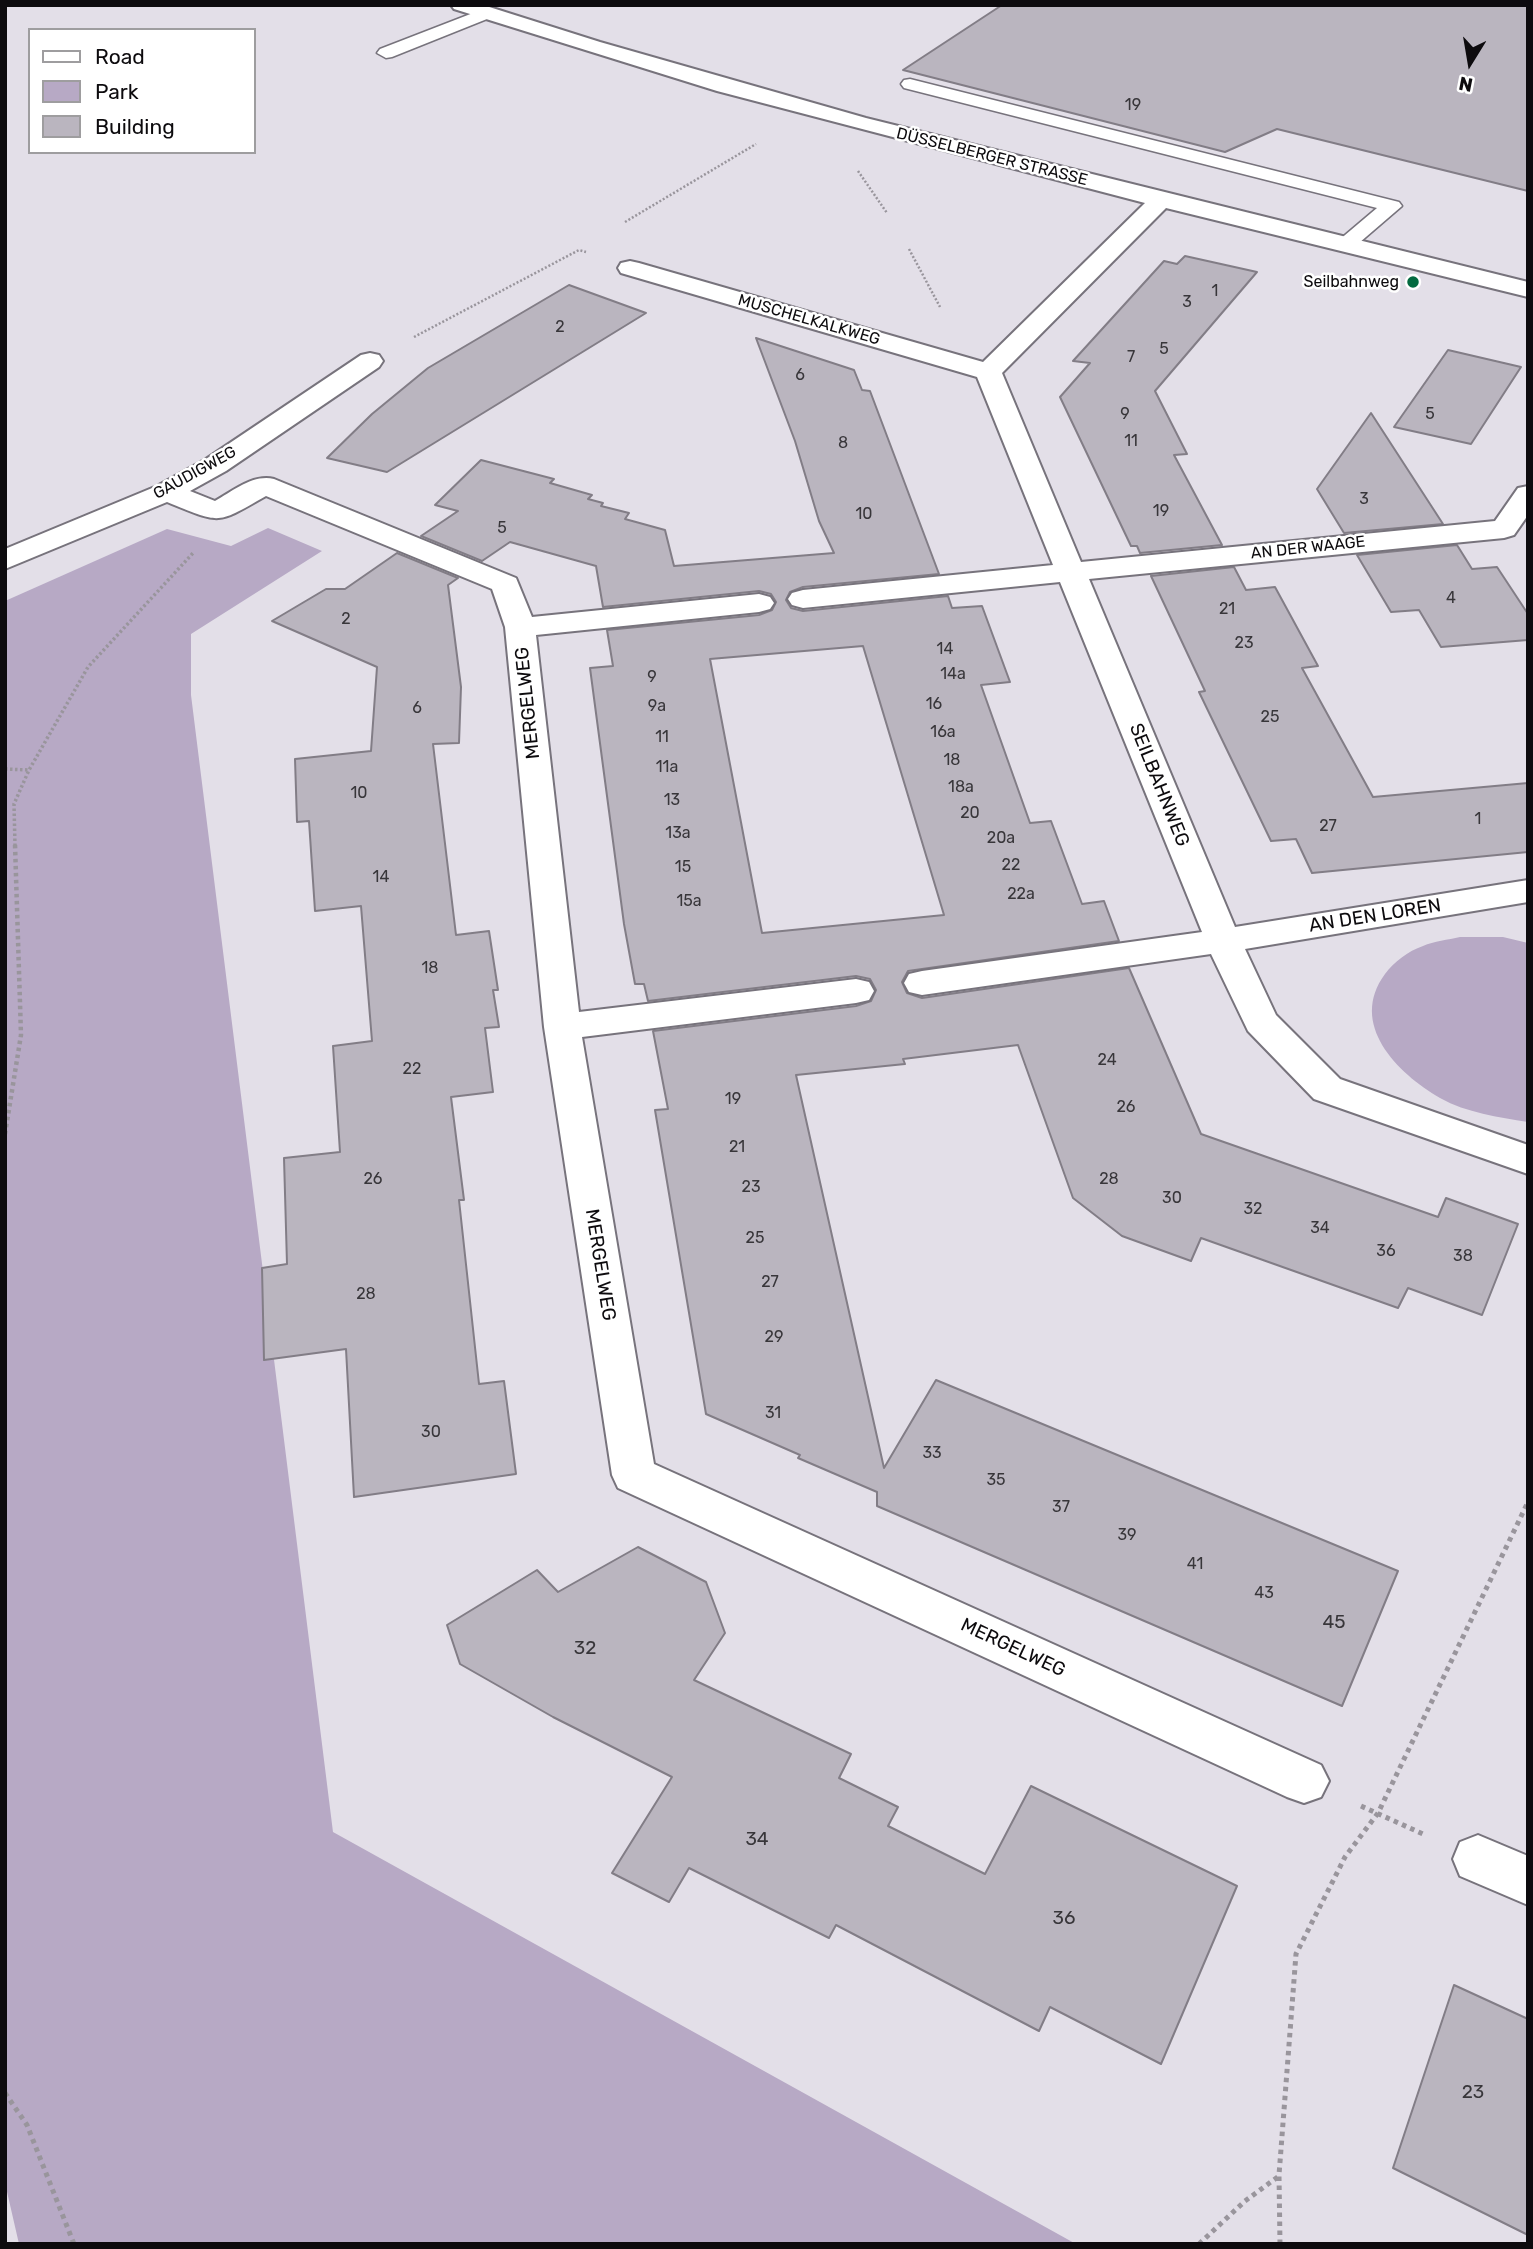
<!DOCTYPE html>
<meta charset="utf-8">
<style>
body{margin:0}
#map{position:relative;width:1533px;height:2249px;overflow:hidden;background:#e3dfe8;font-family:Rubik,sans-serif}
canvas{display:block}
.frame{position:absolute;inset:0;border:7px solid #0d0b0e;pointer-events:none}
.legend{position:absolute;left:28px;top:28px;width:228px;height:126px;box-sizing:border-box;background:#fff;border:2px solid #9e9d9f;margin:0;padding:9px 12px;list-style:none;font-size:21px;color:#0d0b0e}
.legend li{display:flex;align-items:center;gap:14px;height:35px}
.legend b{width:35px;border:2px solid #9e9d9f}
.north{position:absolute;left:1435px;top:28px;width:70px;height:70px;-webkit-text-stroke:5px #fff;paint-order:stroke;rotate:191deg;font-size:19px;font-weight:700;line-height:28px;text-align:center;color:#0d0b0e}
.north::after{content:'';display:block;margin:auto;width:24px;height:32px;background:#0d0b0e;clip-path:polygon(50% 0,100% 100%,50% 72%,0 100%)}
</style>
<div id="map">
<canvas width="1533" height="2249"></canvas>
<div class="frame"></div>
<ul class="legend">
<li><b style="height:9px;background:#fff"></b>Road</li>
<li><b style="height:19px;background:#b7a9c5"></b>Park</li>
<li><b style="height:19px;background:#bab5bf"></b>Building</li>
</ul>
<div class="north">N</div>
</div>
<script>
const context = document.querySelector('canvas').getContext('2d');
context.lineJoin = 'round';
function fill(path, color) {
  context.fillStyle = color;
  context.fill(path, 'evenodd');
}
function trace(path, color, width, dash) {
  context.strokeStyle = color;
  context.lineWidth = width;
  context.lineCap = dash ? 'butt' : 'round';
  context.setLineDash(dash || []);
  context.stroke(path);
}
function drawText(font, color, halo, rows, align = 'center') {
  context.font = font + ' Rubik,sans-serif';
  context.lineWidth = 5;
  context.setLineDash([]);
  context.textBaseline = 'middle';
  context.strokeStyle = halo;
  context.fillStyle = color;
  for (const [text, x, y, turn = 0] of rows) {
    context.save();
    context.translate(x, y);
    context.rotate((+turn || 0) * Math.PI / 180);
    context.textAlign = isNaN(turn) ? turn : align;
    if (halo) context.strokeText(text, 0, 0);
    context.fillText(text, 0, 0);
    context.restore();
  }
}
const green = new Path2D(`
 M268,528L322,551L191,634V695L333,1832L1076,2244H19L5,2183V601L167,529L231,546Z
 M1460,937H1503L1528,943V1122C1498,1117 1467,1113 1440,1098C1397,1073 1348,1024 1385,974C1394,962 1408,951 1423,946C1434,941 1448,940 1460,937Z`);
const building = new Path2D(`
 M1002,5H1528V191L1277,129L1225,152L903,70Z
 M1185,256L1257,272L1155,391L1187,454L1174,455L1222,545L1140,553L1137,546H1131L1060,397L1090,363L1073,361L1164,261L1177,264Z
 M569,285L646,313L387,472L327,458L372,414L428,368Z
 M756,338L854,370L862,390L870,391L939,574L803,587L790,592L786,600L791,608L803,611L948,596L952,608L982,606L1010,682L981,685L1030,823L1051,821L1082,904L1104,901L1119,941L908,971L902,982L907,993L922,998L1129,968L1201,1134L1438,1217L1446,1198L1518,1224L1482,1315L1408,1288L1398,1308L1201,1238L1191,1261L1122,1236L1073,1198L1018,1045L903,1059L905,1064L796,1075L884,1468L936,1380L1398,1571L1342,1706L877,1506V1492L798,1458L800,1455L706,1414L655,1110L668,1109L653,1031L856,1006L871,1001L876,990L870,979L856,976L648,1001L644,984H635L624,924L590,668L613,666L607,630L759,615L772,610L776,602L771,594L759,591L603,607L596,566L510,542L482,561L421,536L458,511L435,505L481,460L554,479L550,483L592,495L588,499L603,503L601,506L629,513L625,519L665,530L674,566L834,553L819,521L795,441ZM863,646L944,915L762,933L710,659Z
 M1448,350L1521,367L1471,444L1394,427Z
 M1371,413L1443,524L1344,533L1317,489Z
 M1457,545L1472,569L1497,567L1528,614V640L1441,647L1419,610L1391,612L1357,555Z
 M397,553L458,578L448,585L461,687L459,743L433,744L456,935L489,931L498,990H493L499,1027L485,1028L493,1092L451,1097L464,1200H459L479,1384L504,1381L516,1474L354,1497L346,1349L264,1360L262,1268L287,1264L284,1158L340,1152L333,1046L372,1041L361,906L315,911L309,821L297,822L295,759L371,751L377,667L272,621L326,589H345Z
 M1234,567L1246,590L1275,587L1318,666L1302,668L1373,797L1528,783V852L1312,873L1296,839L1271,841L1199,692L1205,691L1151,576Z
 M638,1547L706,1582L725,1633L694,1680L851,1754L839,1778L898,1807L888,1826L985,1874L1031,1786L1237,1886L1161,2064L1050,2007L1039,2031L836,1925L829,1938L689,1868L669,1902L612,1873L672,1777L553,1717L460,1664L447,1625L537,1570L558,1592Z
 M1454,1985L1528,2019V2235L1393,2168Z`);
const pathFar3 = new Path2D(`
 M858,171L887,213
 M625,222L756,144
 M909,249L940,307
 M414,337L579,250L586,252`);
const pathFar2 = new Path2D(`
 M5,769L29,770
 M15,846L14,804L29,770L88,667L194,552`);
const pathFar1 = new Path2D(`
 M5,1134L21,1035L15,844`);
const path = new Path2D(`
 M1361,1806L1423,1834
 M5,2093L27,2125L74,2244
 M1199,2244L1245,2201L1279,2176
 M1280,2244L1279,2175L1296,1954L1345,1857L1378,1813L1528,1502`);
const service = new Path2D(`
 M486,8L494,13L492,17L392,57L386,58L377,53L380,49Z
 M910,79L1399,202L1402,206L1352,249H1338L1335,245L1338,241L1377,208L904,88L901,84L904,80Z`);
const minor = new Path2D(`
 M451,5H483L600,42L866,118L1528,282V297L1166,208L1002,373L1081,562L1495,521L1518,488L1528,486V515L1514,535L1504,538L1089,579L1235,927L1528,880V902L1245,949L1276,1015L1340,1079L1528,1145V1174L1314,1099L1248,1031L1211,954L922,995L909,992L904,983L909,974L922,971L1202,932L1060,582L803,608L792,605L788,599L792,593L803,590L1053,565L977,377L621,273L618,268L621,263L630,261L639,263L983,362L1145,203L717,91L454,9Z
 M370,353L379,355L383,361L379,367L226,471L190,491L215,501C233,491 253,474 274,479L516,578L532,617L759,594L770,597L774,603L770,609L759,612L536,635L579,1012L856,979L869,982L874,991L869,1000L856,1003L582,1037L654,1464L1321,1765L1329,1781L1321,1797L1304,1803L1287,1797L618,1488L612,1475L544,1027L505,627L492,589L266,496C215,525 222,524 167,502L5,569V549L157,486L206,459L361,355Z
 M1478,1835L1528,1856V1905L1460,1876L1453,1859L1460,1842Z`);
const markers = [
 [1413,282,7,"#036a40"]
];
const numberNames = [
 ["19",1133,105],
 ["1",1215,291],
 ["3",1187,302],
 ["2",560,327],
 ["5",1164,349],
 ["7",1131,357],
 ["6",800,375],
 ["9",1125,414],
 ["5",1430,414],
 ["11",1131,441],
 ["8",843,443],
 ["3",1364,499],
 ["19",1161,511],
 ["10",864,514],
 ["5",502,528],
 ["4",1451,598],
 ["21",1227,609],
 ["2",346,619],
 ["23",1244,643],
 ["14",945,649],
 ["14a",953,674],
 ["9",652,677],
 ["16",934,704],
 ["9a",657,706],
 ["6",417,708],
 ["25",1270,717],
 ["16a",943,732],
 ["11",662,737],
 ["18",952,760],
 ["11a",667,767],
 ["18a",961,787],
 ["10",359,793],
 ["13",672,800],
 ["20",970,813],
 ["1",1478,819],
 ["27",1328,826],
 ["13a",678,833],
 ["20a",1001,838],
 ["22",1011,865],
 ["15",683,867],
 ["14",381,877],
 ["22a",1021,894],
 ["15a",689,901],
 ["18",430,968],
 ["24",1107,1060],
 ["22",412,1069],
 ["19",733,1099],
 ["26",1126,1107],
 ["21",737,1147],
 ["26",373,1179],
 ["28",1109,1179],
 ["23",751,1187],
 ["30",1172,1198],
 ["32",1253,1209],
 ["34",1320,1228],
 ["25",755,1238],
 ["36",1386,1251],
 ["38",1463,1256],
 ["27",770,1282],
 ["28",366,1294],
 ["29",774,1337],
 ["31",773,1413],
 ["30",431,1432],
 ["33",932,1453],
 ["35",996,1480],
 ["37",1061,1507],
 ["39",1127,1535],
 ["41",1195,1564],
 ["43",1264,1593]
];
const farStreetnames = [
 ["DÜSSELBERGER STRASSE",992,157,14],
 ["MUSCHELKALKWEG",809,320,16],
 ["GAUDIGWEG",195,473,-29],
 ["AN DER WAAGE",1308,548,-6]
];
const farPoinames = [
 ["Seilbahnweg",1399,282]
];
const streetNames = [
 ["MERGELWEG",528,703,-96],
 ["SEILBAHNWEG",1159,785,68],
 ["AN DEN LOREN",1375,916,-9],
 ["MERGELWEG",600,1265,81],
 ["MERGELWEG",1013,1648,25]
];
const nearNumbernames = [
 ["45",1334,1623],
 ["32",585,1649],
 ["34",757,1840],
 ["36",1064,1919],
 ["23",1473,2093]
];
fill(green, '#b7a9c5');
fill(building, '#bab5bf');
trace(building, '#827d86', 2);
trace(service, '#77737c', 3);
trace(minor, '#77737c', 4);
trace(pathFar3, '#99959c', 2.5, [2, 2]);
trace(pathFar2, '#99959c', 3.5, [2.5, 2.5]);
trace(pathFar1, '#99959c', 4.5, [3.5, 3.5]);
trace(path, '#99959c', 5, [4.5, 4.5]);
fill(service, '#fff');
fill(minor, '#fff');
for (const [x, y, r, color] of markers) {
  const dot = new Path2D();
  dot.arc(x, y, r, 0, 2 * Math.PI);
  context.fillStyle = color;
  context.fill(dot);
  trace(dot, '#fff', 2.5);
}
drawText('16px', '#38363a', null, numberNames);
drawText('16px', '#0d0b0e', '#fff', farStreetnames);
drawText('16px', '#0d0b0e', '#fff', farPoinames, 'right');
drawText('19px', '#0d0b0e', '#fff', streetNames);
drawText('19px', '#38363a', null, nearNumbernames);
</script>
